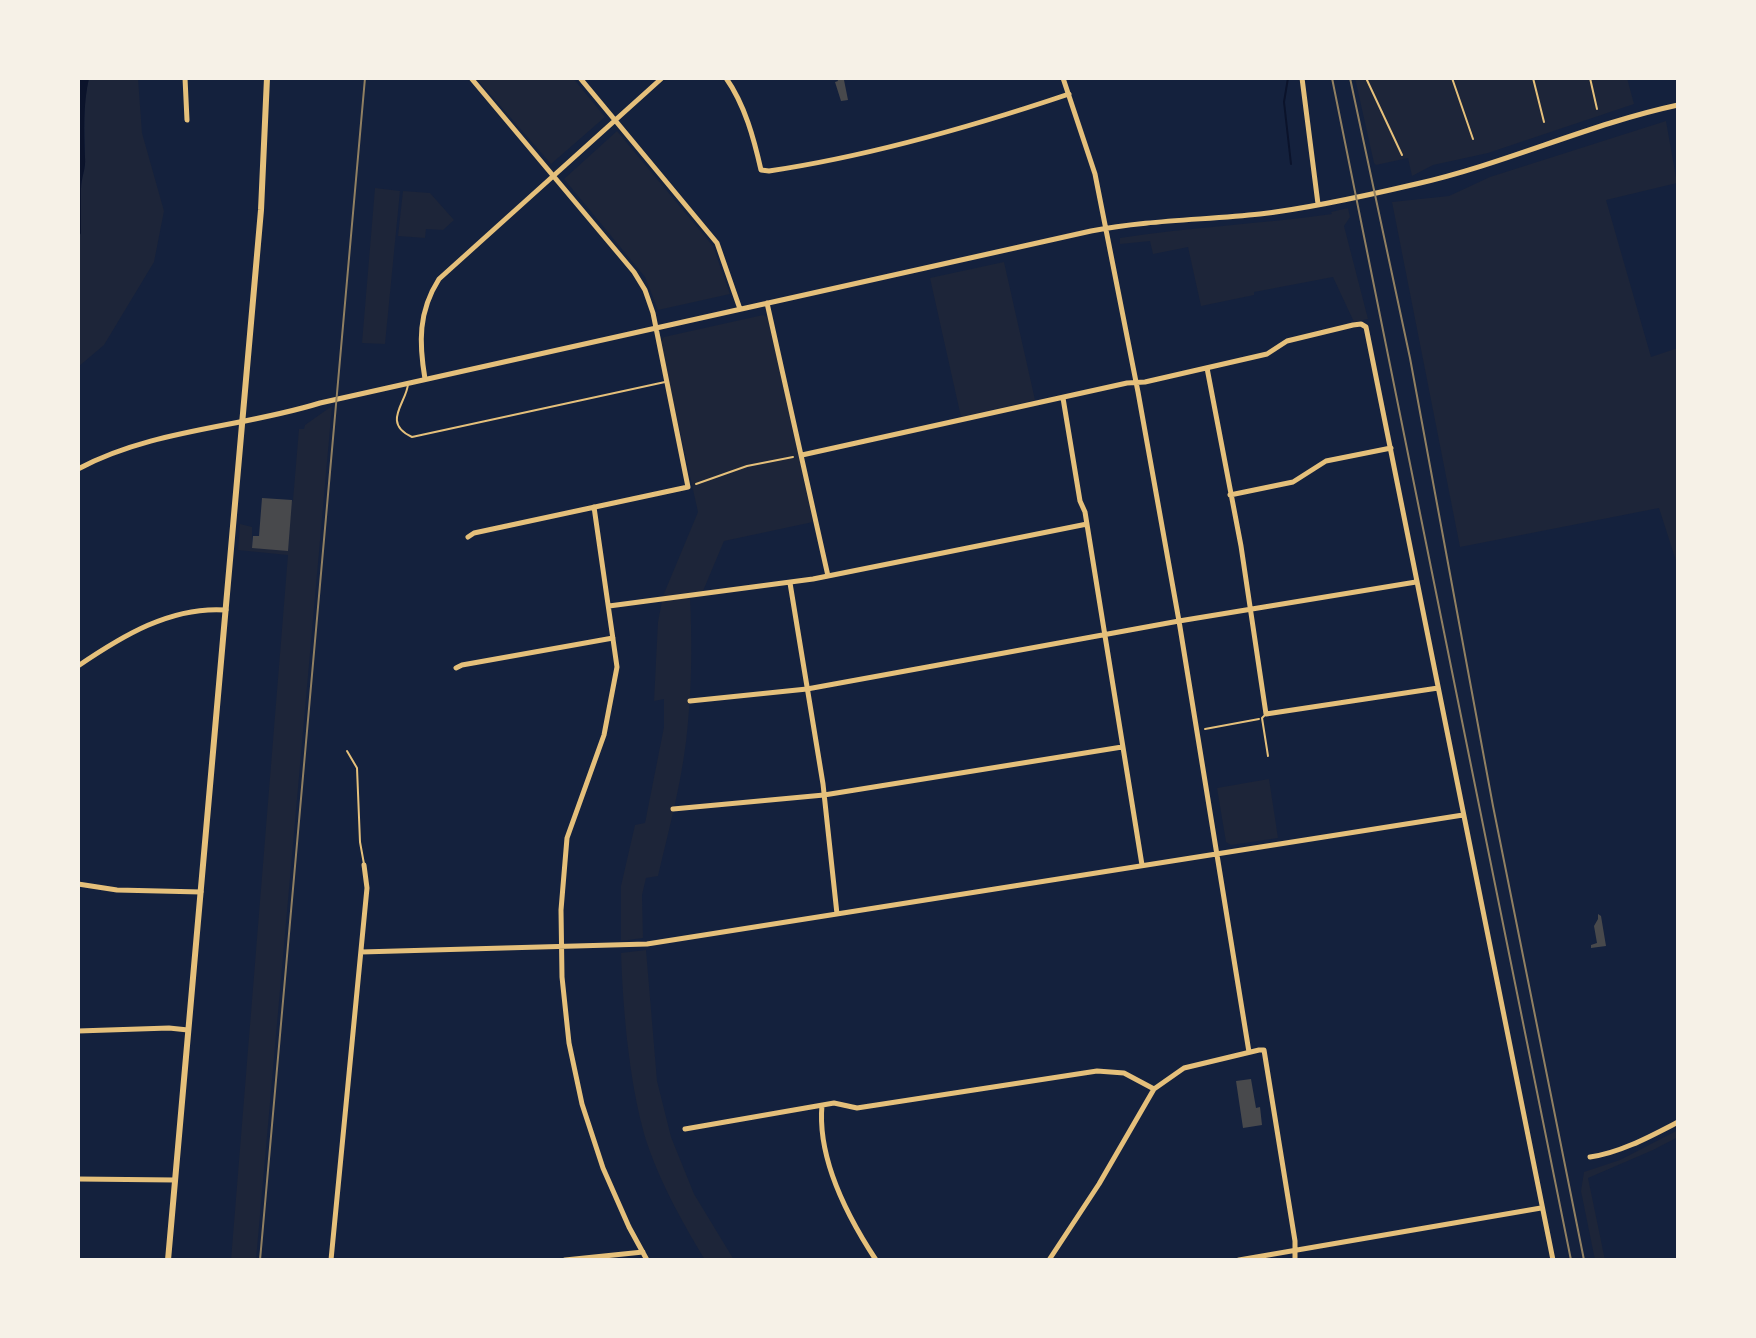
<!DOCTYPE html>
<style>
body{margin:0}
#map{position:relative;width:1756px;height:1338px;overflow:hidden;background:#14213d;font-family:Roboto,sans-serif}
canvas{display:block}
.frame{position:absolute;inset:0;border:80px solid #f6f1e7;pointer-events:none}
</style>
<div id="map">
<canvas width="1756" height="1338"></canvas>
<div class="frame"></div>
</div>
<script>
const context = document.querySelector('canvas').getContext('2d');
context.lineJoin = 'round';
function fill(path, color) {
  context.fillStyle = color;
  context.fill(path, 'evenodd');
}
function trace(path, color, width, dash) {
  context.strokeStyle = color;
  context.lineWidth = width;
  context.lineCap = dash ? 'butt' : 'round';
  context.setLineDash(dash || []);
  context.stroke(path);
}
const green = new Path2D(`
 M89,78H138L142,133L164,211L154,262L104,345L78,367V238L81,232C81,218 81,203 81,189C81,178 86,169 85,158C85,131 82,104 89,78Z
 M476,78H573L605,117L551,164Z
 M1355,78H1627L1634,104L1488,153L1433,165L1412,176L1408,158L1376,165L1374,163Z
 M1666,121L1677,183L1606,200L1651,357L1678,348V567L1659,508L1460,547L1392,202L1449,196L1490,177Z
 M617,131L713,246L730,294L658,310L645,277L564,179Z
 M375,188L400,191L385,344L362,343Z
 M403,191L430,193L454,220L443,230L426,229L425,238L398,236Z
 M1348,208L1350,217L1344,226L1368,319L1354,322L1333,277L1254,292V295L1201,306L1188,247L1153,254L1150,241L1120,244V238C1190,227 1261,224 1332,214L1331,212Z
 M1004,262L1035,400L961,417L930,278Z
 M763,315L768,318L813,522L724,541L703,591L663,596L698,512L660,342L664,337Z
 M332,406L256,1260H231L288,555L238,550L240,524L252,527V548L293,500L299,429H304L305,425Z
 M690,597C692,639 692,680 688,722C684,774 670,825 658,876L646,878L642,895L643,938L621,941V886L635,825L645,823L664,727V699L654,701L658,622L662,601Z
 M1269,779L1278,838L1231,845L1226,842L1217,788Z
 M646,950L657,1081L671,1137L694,1194L734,1260H705C684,1225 663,1188 649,1149C630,1094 623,1012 621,953Z
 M1678,1130V1137L1653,1150L1588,1178L1605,1260H1595L1581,1191L1584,1172L1620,1160Z`);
const water = new Path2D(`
 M78,78H89C83,105 84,131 85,158C86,169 81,178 81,189C81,203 81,218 81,233L78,238Z`);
const stream = new Path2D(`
 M1288,78L1284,102L1291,164`);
const building = new Path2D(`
 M837,78L844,80L848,100L841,101L835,82L838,81Z
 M262,498L292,500L288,551L252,548L253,536H259Z
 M1598,914L1601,916L1606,946L1591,948V945L1597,943L1594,926L1598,919Z
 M1251,1079L1256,1108L1260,1107L1262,1125L1243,1128L1236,1081Z`);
const path = new Path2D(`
 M1366,78L1402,155
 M1452,78L1473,139
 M1533,78L1544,122
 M1590,78L1597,109
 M696,484L747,466L793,457
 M1205,729L1259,719`);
const service = new Path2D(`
 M408,384C407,402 381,423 412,437L665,382
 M1265,715L1262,718L1268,756
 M347,751L357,768L360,842L364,864`);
const minor = new Path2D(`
 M185,78L187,120
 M580,78L717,243L740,309
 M726,78C745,105 754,139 761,170L769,171C870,156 971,127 1069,94
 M1063,78L1095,174L1138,392L1179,621L1249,1052
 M1302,78L1318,204
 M767,303L828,576
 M1207,368L1241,546L1266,714L1438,688
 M425,379C419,343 418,312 439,279L662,78
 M1063,398L1080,501L1085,512L1142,865
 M802,455L1127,383L1145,382L1267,354L1287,341L1353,325L1361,324L1366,327L1553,1260
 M78,469C153,429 240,428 320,403L1091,231C1147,220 1204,220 1260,214C1312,208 1365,196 1416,184C1505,164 1589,124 1678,105
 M1230,495L1293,482L1326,461L1391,448
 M594,507L617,667L604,735L567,838L561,910L562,977L569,1043L582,1104L603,1168L629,1227L647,1260
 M468,537L474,533L688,487L653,313L645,290L634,272L471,78
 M790,583L823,784L837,914
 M609,606L813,579L1087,524
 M78,666C122,636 171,606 226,610
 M456,668L462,665L613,638
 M690,701L807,689L1179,621L1416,582
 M673,809L824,795L1122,747
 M78,884L117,890L201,892
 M361,952L647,944L1463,815
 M78,1031L169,1028L188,1030
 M822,1105C817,1159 847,1216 876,1260
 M685,1129L834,1103L857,1108L1097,1071L1124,1073L1154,1089
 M1590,1157C1620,1153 1651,1136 1678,1122
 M78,1179L175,1180
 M331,1260L367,888L364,865
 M565,1260L643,1252
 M1049,1260L1099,1184L1154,1089L1184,1068L1259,1050H1264L1295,1241V1260
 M1239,1260L1541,1208`);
const tertiary = new Path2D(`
 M168,1260L261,210L267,78`);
const rail = new Path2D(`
 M1332,78L1571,1260
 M1350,78L1410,358L1493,806L1584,1260
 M260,1260L365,78`);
fill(green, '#1d2539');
fill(water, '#0b132b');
trace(stream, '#0b132b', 2);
fill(building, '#48494c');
trace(path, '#e5c07b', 2);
trace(service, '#e5c07b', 2);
trace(minor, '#e5c07b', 5);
trace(tertiary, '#e5c07b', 6);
trace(rail, '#918062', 2);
</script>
